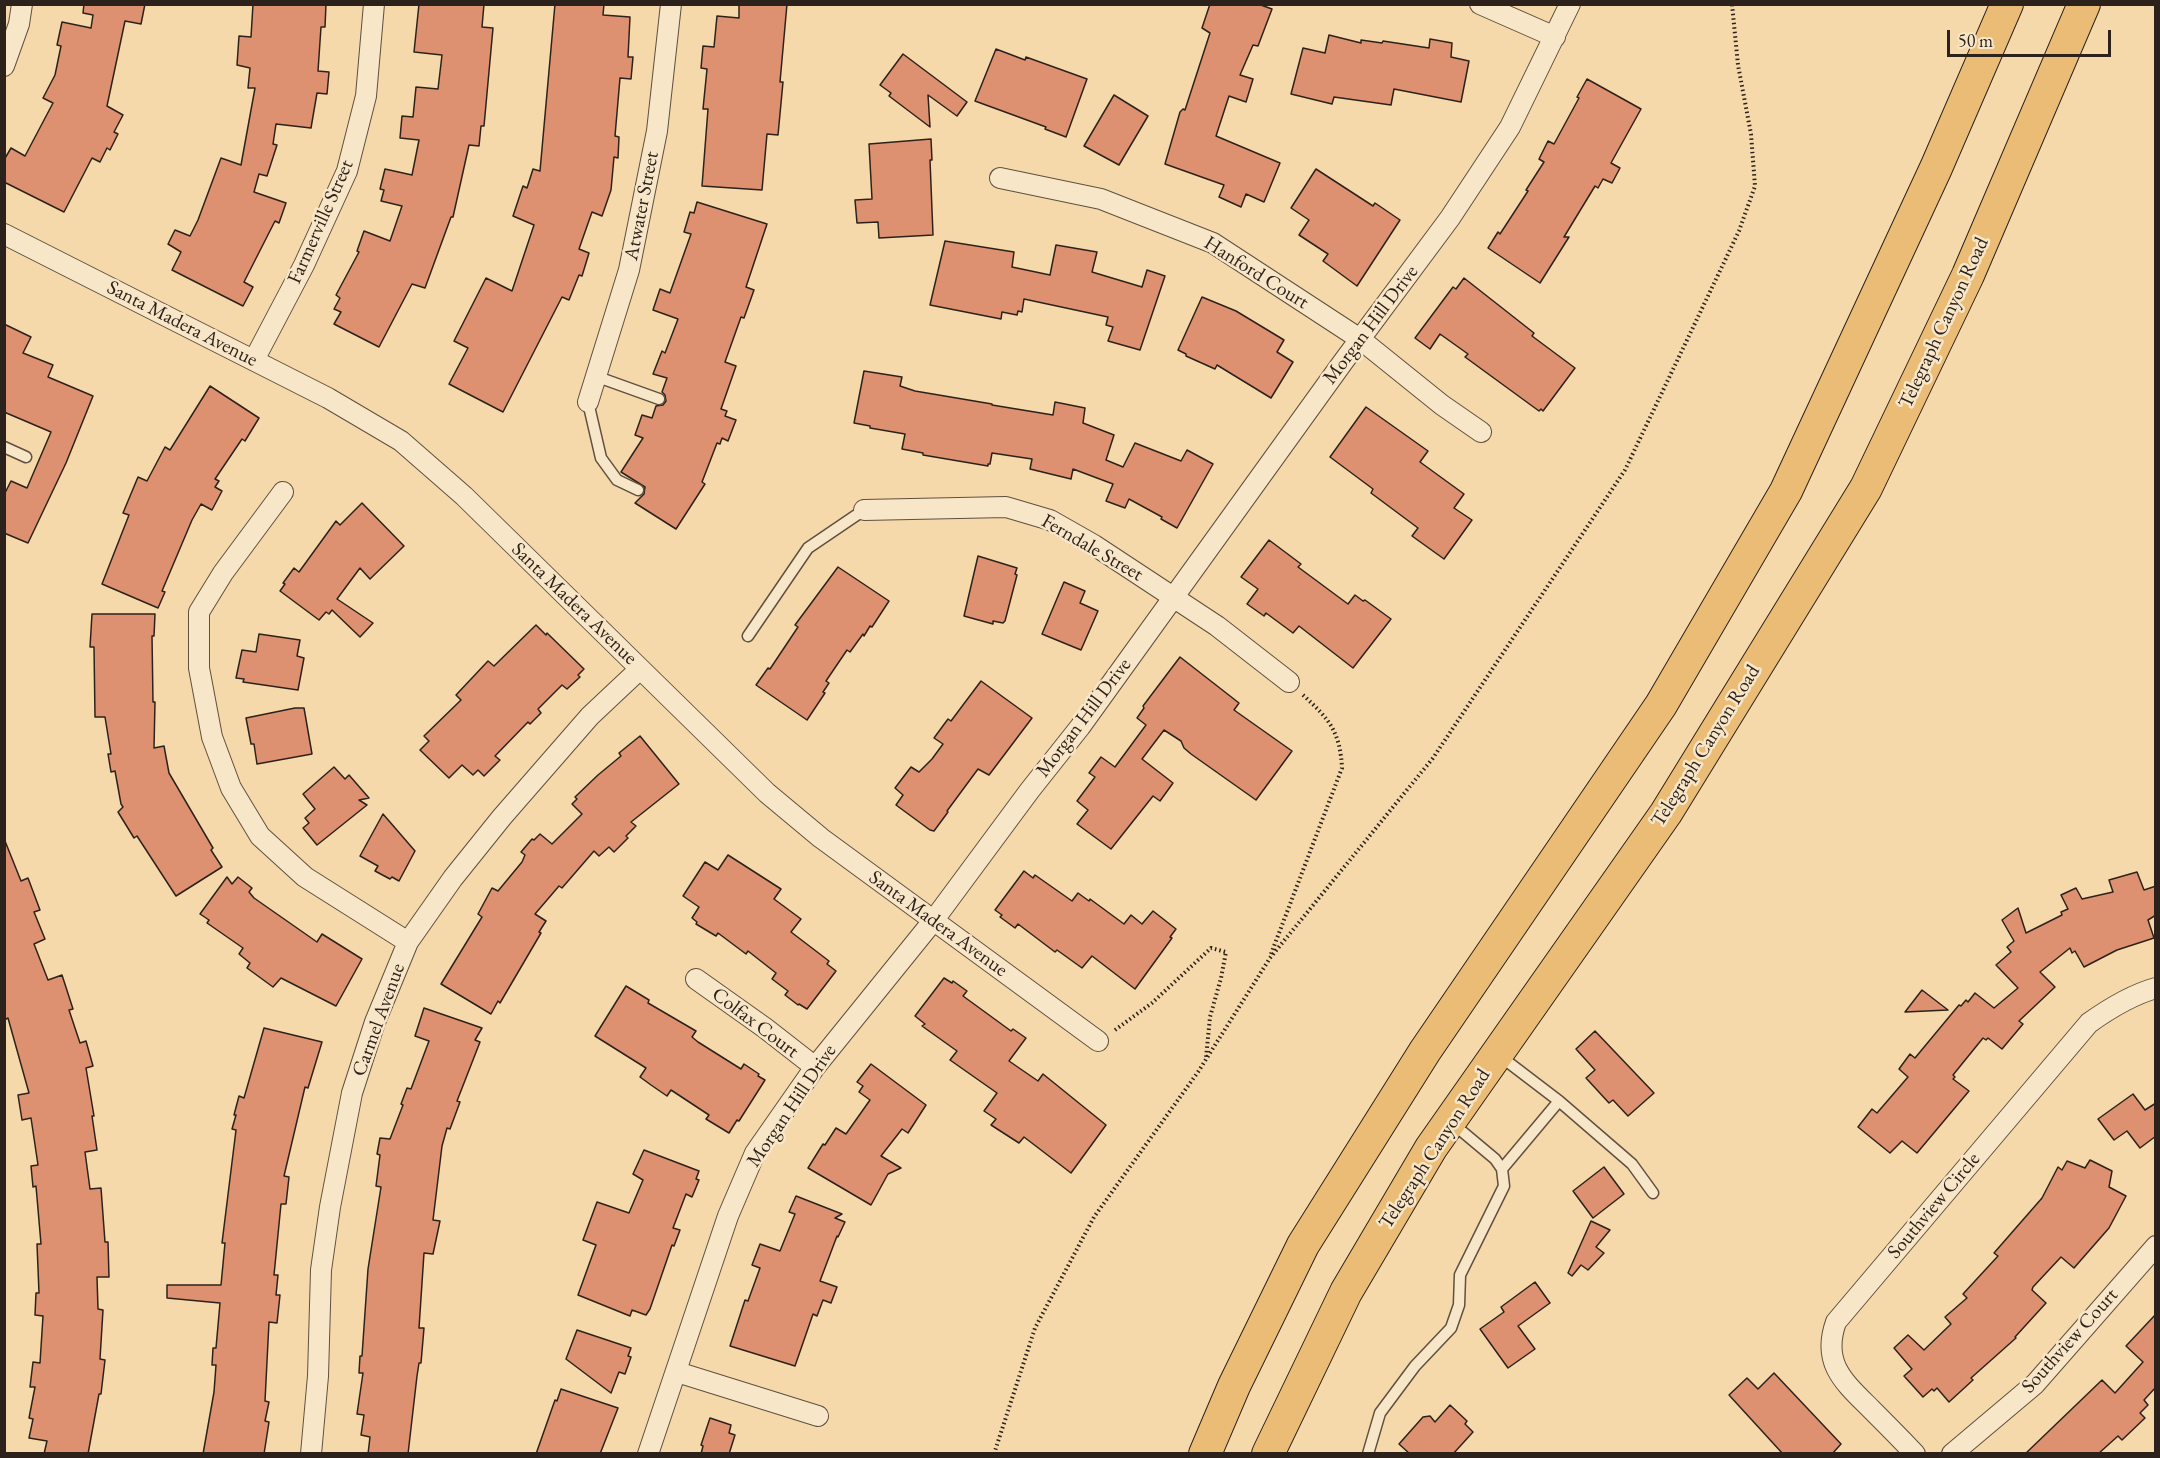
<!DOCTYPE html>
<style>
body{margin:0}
#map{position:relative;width:2160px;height:1458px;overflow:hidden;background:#f5d9aa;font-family:"EB Garamond",serif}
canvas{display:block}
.frame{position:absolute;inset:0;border:6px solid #2d221b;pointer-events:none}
.scale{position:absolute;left:1947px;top:30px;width:164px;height:27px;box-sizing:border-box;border:3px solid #2d221b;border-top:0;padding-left:8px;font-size:18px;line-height:21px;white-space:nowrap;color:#2d221b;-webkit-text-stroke:4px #f8e6c8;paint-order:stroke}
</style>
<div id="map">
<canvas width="2160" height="1458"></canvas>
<div class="frame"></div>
<div class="scale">50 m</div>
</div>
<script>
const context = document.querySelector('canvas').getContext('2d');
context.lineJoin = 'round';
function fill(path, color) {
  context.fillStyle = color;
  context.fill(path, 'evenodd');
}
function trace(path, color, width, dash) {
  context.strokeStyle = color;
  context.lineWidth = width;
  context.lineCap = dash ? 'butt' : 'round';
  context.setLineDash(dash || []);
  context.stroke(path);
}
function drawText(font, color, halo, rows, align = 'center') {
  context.font = font + ' "EB Garamond",serif';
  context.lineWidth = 5;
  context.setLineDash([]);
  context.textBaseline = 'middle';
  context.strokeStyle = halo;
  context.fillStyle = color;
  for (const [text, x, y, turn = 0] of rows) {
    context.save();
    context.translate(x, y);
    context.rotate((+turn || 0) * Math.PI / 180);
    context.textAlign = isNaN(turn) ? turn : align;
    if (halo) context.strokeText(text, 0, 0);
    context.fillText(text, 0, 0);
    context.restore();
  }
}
const building = new Path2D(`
 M84,4H145L141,24L125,21L107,106L123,115L114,132L118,134L110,150L107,148L100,162L92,158L64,212L4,182V160L11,148L25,156L53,103L43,98L55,75L61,46L57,45L62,22L91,28L93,15L83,13Z
 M253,4H326L325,27H321L318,71L329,72L327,94L317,93L311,128L276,124L273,144L277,145L267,176L259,174L254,192L286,203L279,223L275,221L244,282L253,287L243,306L172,270L181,252L168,244L175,230L190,236L198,220L221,158L241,165L255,88H248L250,68L237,65L239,36L251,37Z
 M419,4H484L482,27L493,28L484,126H481L479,146L469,145L453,217H451L425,288L412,284L379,347L334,324L341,312L334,309L340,298L336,295L359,252L357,251L364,231L390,241L402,206L381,201L384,190L380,189L385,169L412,175L419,140L400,138L402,116L413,117L416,87L438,89L442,55L414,52Z
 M555,4H604L603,15L630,17L628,57H633L631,79L620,78L615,136L619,137L618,158L614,157L611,190L602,216L592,212L579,249L589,253L582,276L579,275L569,300L562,297L503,412L449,384L468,348L454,341L486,278L512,291L534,225L513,216L523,186L527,188L533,169L540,171Z
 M739,4H787L780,82H783L778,135L767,134L762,190L702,186L708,109H703L707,69L701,68L703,46L714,47L717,16L739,18Z
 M1210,4H1258L1272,9L1258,46L1253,45L1240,75L1253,79L1246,102L1229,96L1216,136L1280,163L1264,202L1246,194L1241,207L1219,197L1224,185L1165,164L1180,112L1183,109L1185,110L1210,33L1202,28Z
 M1329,35L1361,43V40L1382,43L1383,41L1429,48L1430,39L1452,43L1451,57L1469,61L1461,102L1394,89L1391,105L1334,97L1332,104L1291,94L1303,48L1325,53Z
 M996,49L1025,60L1026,57L1087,79L1066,137L1045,129L1046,127L975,101Z
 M903,54L967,102L957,116L928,95L930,127L889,96L891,93L880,85Z
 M1587,79L1641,109L1611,163L1620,168L1612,183L1603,179L1598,188L1595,186L1564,237H1569L1540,283L1488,248L1498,232L1500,234L1528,191L1526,190L1544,162L1539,159L1548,141L1554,144L1579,98L1577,97Z
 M1114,95L1148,116L1119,165L1084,146Z
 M931,139L932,160H930L933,235L879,238L878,222L857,223L855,200L872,199L869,144Z
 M1316,169L1373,206L1375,203L1400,220L1357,286L1323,261L1328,254L1299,235L1309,220L1291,208Z
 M697,202L767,224L746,287L754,290L744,318L741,317L725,362L736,366L721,409L727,411L725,416L736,420L728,441L722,438L720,444L717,443L702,482L705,484L676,529L635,503L644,494L645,487L621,472L643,438L635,435L642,415L652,418L656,406L663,405L666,401L665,395L662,392L667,378L653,374L662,351L665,353L678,319L653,310L660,289L670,293L691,234L684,232L690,212L694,213Z
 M945,241L1014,252L1012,267L1050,275L1056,245L1097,252L1092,272L1142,287L1147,270L1165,276L1140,350L1108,341L1113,327L1106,325L1108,317L1024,299L1022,312L1018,311L1017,315L1002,312L1001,319L930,305Z
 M1464,278L1534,333L1532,336L1575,368L1543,411L1541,409L1539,411L1465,357L1468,354L1440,334L1430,349L1415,338L1453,287L1456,289Z
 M1202,297L1236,311L1284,340L1277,352L1293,362L1271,398L1217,365L1215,369L1186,356V354L1178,350Z
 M4,324L31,337L23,353L53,365L48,377L93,396L66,463L28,543L4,533V495L11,481L27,488L51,432L4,412Z
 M864,371L902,377L900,386L915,391L992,404V405L1053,415L1055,402L1085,408L1083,423L1114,435L1106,460L1123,467L1135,443L1181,461L1187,450L1213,464L1177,528L1161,519L1162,517L1129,499L1125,508L1106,501L1113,484L1073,469L1071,479L1030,469L1032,459L992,453L990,464H988V466L923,455V453L902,449L905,434L870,428V426L854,423Z
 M210,386L259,418L245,441L242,439L215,479L219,481L215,487L222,491L212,510L201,504L192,520L162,591L165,592L158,608L102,584L129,515L123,513L138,477L147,481L165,447L170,450Z
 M1366,407L1428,451L1420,462L1464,494L1454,508L1472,520L1444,559L1412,536L1418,528L1371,493L1373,489L1330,457Z
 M362,503L404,546L370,579L360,568L337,599L373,623L360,637L332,610L329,614L326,612L319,620L280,591L285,584L283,583L294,568L299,572L336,521L340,525Z
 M1269,540L1301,564L1298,567L1348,604L1355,595L1363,601L1365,600L1391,619L1353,668L1299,626L1293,633L1266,613L1264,616L1247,604L1258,589L1241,577Z
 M978,556L1017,568L1015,574L1017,575L1005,621L1003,623L993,621V624L964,616Z
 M838,567L889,601L872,627L870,626L864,636L863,634L850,652L847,650L826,681L829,683L823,692L825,693L807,720L756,685L768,668L770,669L798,627L795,625Z
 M1064,582L1085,591L1080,603L1098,611L1081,650L1042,634Z
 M92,614H155L154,636H152L153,702H155L154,748L164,746L169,773L213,848L211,850L222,867L176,896L137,836L134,838L118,812L123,807L121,804L115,771L111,772L108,754H111L105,717H95L94,647H90Z
 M536,625L546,635L547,633L584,669L578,675L580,677L567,689L562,685L538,709L541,713L530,724L528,722L495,756L500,760L484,776L478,770L473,775L462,765L449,778L420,750L429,741L424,736L461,700L456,695L488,661L494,666Z
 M259,634L300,640L297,656L304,658L298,690L243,682L244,679L236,678L242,650L256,652Z
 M1180,657L1239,703L1234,710L1292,751L1256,800L1191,754L1184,748L1181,741L1164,730L1142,759L1173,783L1160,801L1153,796L1111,849L1077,824L1088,810L1077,801L1095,777L1089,773L1101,757L1115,767L1146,725L1137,718L1144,708L1143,706Z
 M981,681L1032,718L989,775L978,769L947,811L948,812L934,831L930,830L896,805L903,795L895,788L911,767L919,772L932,759L943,744L934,738L948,719L951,721Z
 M295,708H304L312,754L257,764L254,744H251L246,718Z
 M640,736L679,784L631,822L636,826L626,836L628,838L614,852L609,847L599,856L594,851L562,888L559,886L535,914L546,921L539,932L541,933L500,1003L498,1001L491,1014L441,984L482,917L478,914L492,888L498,891L522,862L525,855L521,852L532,839L534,840L540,834L552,844L582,814L572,804L577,799L575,797L598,775L621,756L619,753Z
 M334,767L345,779L349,775L369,798L359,800L367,805L317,845L303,828L309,823L305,818L315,809L303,794Z
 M383,814L415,851L399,881L392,877L390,879L375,871L378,866L360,856Z
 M5,841L21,881L28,878L40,910L34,912L45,939L34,944L48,980L62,975L73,1009L69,1010L80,1043L86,1041L93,1066L86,1068L94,1116H92L97,1150L85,1152L90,1189L101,1188L105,1242H108L109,1277H97L98,1309L103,1310L100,1359L105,1360L101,1394H99L88,1454H44L47,1441L29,1438L33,1419L29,1418L35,1387H30L33,1362L40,1363L43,1316L35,1315L36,1293H39L37,1244H41L36,1186L33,1187L31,1166L38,1165L31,1118L22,1120L18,1095L29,1093L8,1018L4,1020Z
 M728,855L781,889L774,899L801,919L791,932L829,961L827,964L836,971L807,1009L799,1004L798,1005L785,995L788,991L772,979L776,973L748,951L746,954L718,933L716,936L696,924L697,922L692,918L699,907L683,896L705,862L718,870Z
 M1024,871L1033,878L1035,875L1072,901L1078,893L1089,901L1090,899L1124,924L1131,915L1142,924L1153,911L1176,929L1170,937L1172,938L1135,989L1092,956L1082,968L1057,950L1055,952L1018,924L1015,928L1000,917L1002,915L995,910Z
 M2137,872L2144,890L2156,886V915L2148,920L2154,938L2117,950L2084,967L2075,951L2072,953L2070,948L2040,972L2055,987L2019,1021L2023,1024L2002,1049L1988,1038L1986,1040L1983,1038L1953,1075L1955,1077L1953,1079L1969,1091L1917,1153L1902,1141L1890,1153L1858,1127L1872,1109L1877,1113L1908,1077L1899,1069L1910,1054L1915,1058L1959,1005L1961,1006L1966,1000L1968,1002L1975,993L1994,1008L2018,988L1996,965L2011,952L2007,947L2014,941L2002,920L2018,908L2026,933L2062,915L2061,912L2068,909L2061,895L2076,888L2082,899L2113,892L2109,880Z
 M227,877L232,884L238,877L252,888L249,892L254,898L317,942L322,934L362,959L336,1006L281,978L273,987L247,968L250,963L239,954L243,948L207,923L209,920L200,914Z
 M944,978L952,983L953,981L967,991L963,996L1011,1031L1013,1029L1026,1038L1009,1061L1038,1081L1043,1074L1106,1125L1071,1173L1024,1137L1019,1143L991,1125L996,1119L984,1111L997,1093L950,1060L957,1051L922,1026L925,1024L915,1016Z
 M626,986L649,1000L648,1003L696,1031L692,1037L698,1042L741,1069L744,1064L759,1074L758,1076L765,1080L739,1121L737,1120L729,1133L706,1119L709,1115L671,1090L667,1096L651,1085L640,1077L646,1068L595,1036Z
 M1922,990L1948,1010L1905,1012Z
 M424,1008L482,1028L475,1040L480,1042L457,1101L460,1102L450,1129L447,1128L442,1146L433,1220L440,1221L433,1254L424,1253L419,1328H424L421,1363H419L417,1376L408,1454H368L370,1437L361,1435L364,1415L357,1414L363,1373H359L360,1356H362L368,1269L381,1187L376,1186L380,1155L377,1154L380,1138L390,1139L403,1105L401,1104L407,1088L411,1089L429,1041L415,1036Z
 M264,1028L322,1042L308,1088L305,1087L284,1176L289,1177L286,1204H281L274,1275H278L276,1295H280L277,1323L269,1322L265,1401L269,1402L265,1421L269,1422L264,1454H203L214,1392L216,1365H212L213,1348H216L220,1303L167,1298V1285H221L225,1243H222L236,1130L232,1129L236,1115H234L239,1096L244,1098Z
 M1595,1031L1654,1093L1628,1116L1613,1100L1609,1103L1586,1078L1595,1070L1576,1049Z
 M871,1064L926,1105L908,1133L902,1129L881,1156L901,1168L888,1174L871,1205L808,1168L823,1144L825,1145L836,1128L846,1134L870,1100L859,1092L863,1086L857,1082Z
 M2133,1094L2145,1110L2156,1103V1136L2140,1148L2127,1131L2114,1140L2098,1119Z
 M644,1150L699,1171L696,1179L699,1180L692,1197L686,1194L673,1228L680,1230L674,1246L672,1245L650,1309L646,1315L632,1310L630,1316L578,1295L596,1245L583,1240L597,1202L629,1213L643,1180L633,1174Z
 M2090,1160L2112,1171L2109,1187L2126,1196L2109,1228L2074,1268L2061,1257L2033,1287L2032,1290L2046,1303L2015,1337L2016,1338L1971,1378L1973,1380L1949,1402L1937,1388L1934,1391L1932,1389L1923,1397L1904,1376L1912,1369L1894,1348L1908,1335L1924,1350L1951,1324L1945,1317L1967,1298L1963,1294L1998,1256L1994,1253L2042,1198L2058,1167L2062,1170L2067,1161L2085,1168Z
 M1604,1167L1624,1194L1593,1218L1573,1191Z
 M796,1196L842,1214L835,1218L845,1222L838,1237L837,1236L820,1281L837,1287L831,1303L823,1300L817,1316L813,1314L795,1366L730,1346L745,1300L748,1301L760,1268L752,1265L760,1244L780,1251L795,1214L789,1212Z
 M1591,1221L1610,1230L1596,1247L1604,1253L1588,1270L1581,1265L1572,1276L1568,1273Z
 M1535,1282L1550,1303L1518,1326L1535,1349L1508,1368L1480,1329L1504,1312L1501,1307Z
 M2156,1314V1387L2144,1400L2148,1405L2140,1413L2145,1418L2122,1440L2118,1436L2098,1454H2025L2102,1380L2115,1393L2143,1362L2126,1346Z
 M577,1330L631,1348L628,1356L631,1357L625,1374L619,1372L611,1393L566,1359Z
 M1774,1373L1841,1444L1832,1454H1783L1729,1395L1747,1378L1758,1389Z
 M561,1389L618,1408L600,1454H536L555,1400L557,1401Z
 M1450,1405L1467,1421L1465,1424L1473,1432L1453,1454H1410L1399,1444L1423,1417L1430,1416L1435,1422Z
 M710,1418L731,1425L729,1433L735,1435L729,1454H701L703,1446L701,1445Z`);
const path = new Path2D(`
 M1271,954L1342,768C1340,731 1329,719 1303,695
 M1115,1030L1152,1003L1211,948L1226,952L1221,978L1210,1017L1206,1058
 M994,1454L1035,1328L1094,1217L1198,1072L1270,958L1433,758L1625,470L1739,231L1755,186L1751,134L1738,65L1732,4`);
const service = new Path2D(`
 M595,376L659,399
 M588,402L601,458L617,480L638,490
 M4,447L26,457
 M748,636L808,548L864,510
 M1500,1056L1559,1101L1632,1164L1653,1193
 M1502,1169L1559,1101
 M1368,1454L1380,1413L1415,1366L1451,1328L1459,1305L1460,1275L1504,1186L1502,1169L1495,1159L1452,1123`);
const minor = new Path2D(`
 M1480,4L1555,37
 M4,66L19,24L22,4
 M1000,178L1101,199L1213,243L1360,339L1442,405L1481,432
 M4,234L328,398L401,441L464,496L767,793L821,838L1098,1041
 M254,360L304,265L347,171L366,96L374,4
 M588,402L629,270L657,131L671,4
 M283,492L223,573L199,612V668L212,737L231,788L260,836L305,877L408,942
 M864,510L1006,507L1050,520L1094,545L1217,626L1289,682
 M696,979L765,1028L815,1067
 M677,1372L818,1416
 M311,1454L318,1376L321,1270L330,1207L352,1093L375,1022L408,942L453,878L502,817L590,716L640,669
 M648,1454L728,1216L755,1153L815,1067L933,921L1030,790L1080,727L1343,362L1450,218L1510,127L1570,4
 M1915,1454C1901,1439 1887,1425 1872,1410C1845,1383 1821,1364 1836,1322L2089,1023C2110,1008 2131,995 2156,988
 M1952,1454L2035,1384L2156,1246`);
const primary = new Path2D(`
 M1205,1454L1234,1386L1303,1245L1425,1051L1661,705L1786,491L1936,168L2007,4
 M1268,1454L1346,1292L1431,1148L1666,813L1866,488L1968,275L2084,4`);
const streetNames = [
 ["Atwater Street",642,206,-79],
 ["Farmerville Street",321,222,-66],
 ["Hanford Court",1256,273,32],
 ["Telegraph Canyon Road",1944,323,-65],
 ["Santa Madera Avenue",182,324,27],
 ["Morgan Hill Drive",1371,325,-53],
 ["Ferndale Street",1092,548,30],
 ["Santa Madera Avenue",574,604,44],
 ["Morgan Hill Drive",1084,718,-53],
 ["Telegraph Canyon Road",1706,746,-58],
 ["Santa Madera Avenue",938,924,36],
 ["Carmel Avenue",379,1020,-70],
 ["Colfax Court",755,1023,37],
 ["Morgan Hill Drive",792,1106,-56],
 ["Telegraph Canyon Road",1435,1149,-57],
 ["Southview Circle",1934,1206,-50],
 ["Southview Court",2070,1341,-48]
];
fill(building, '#de9170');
trace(building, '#2d221b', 1.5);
trace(service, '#5f503f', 13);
trace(minor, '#5f503f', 22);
trace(primary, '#2d221b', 34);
trace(path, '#2d221b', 4, [1.5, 3]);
trace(service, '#f8e6c8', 10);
trace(minor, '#f8e6c8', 20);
trace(primary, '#eabc75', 32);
drawText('20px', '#2d221b', '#f8e6c8', streetNames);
</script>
